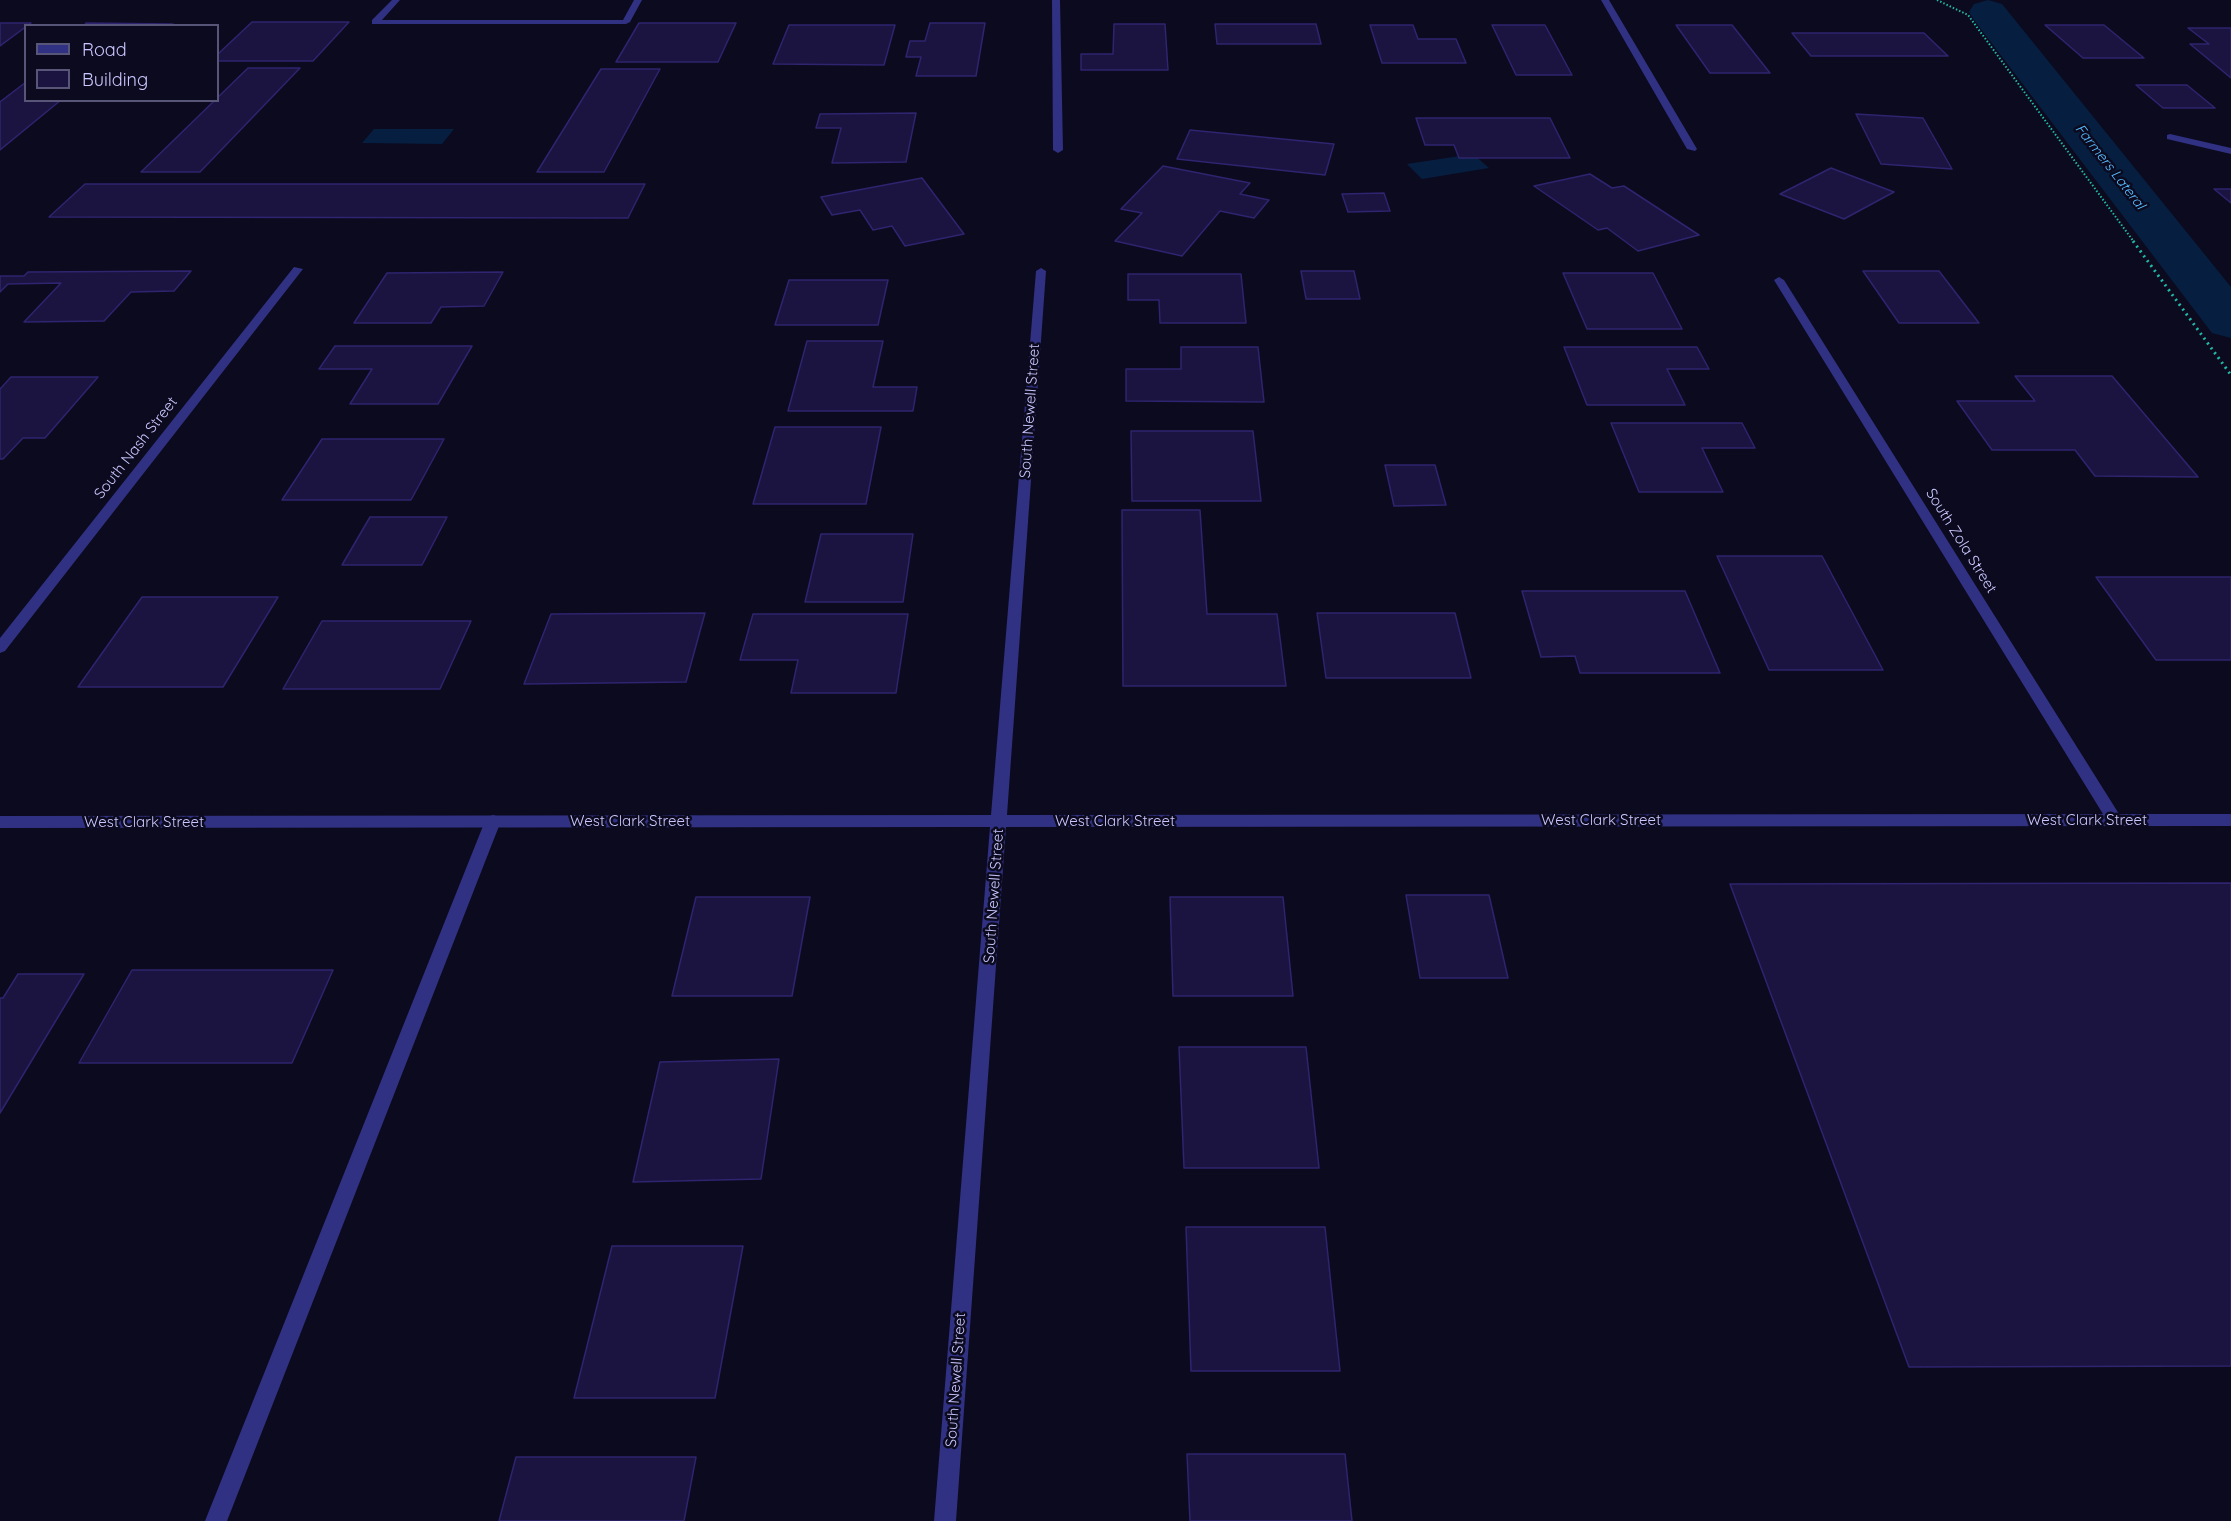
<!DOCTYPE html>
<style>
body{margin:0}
#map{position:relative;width:2231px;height:1521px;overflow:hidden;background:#0c0a1e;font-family:Quicksand,sans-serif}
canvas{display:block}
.legend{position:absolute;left:24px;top:24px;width:195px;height:78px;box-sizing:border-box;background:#0c0a1e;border:2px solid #585678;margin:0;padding:8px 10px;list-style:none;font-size:18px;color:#cac7ff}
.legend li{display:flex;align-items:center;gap:12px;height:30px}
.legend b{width:30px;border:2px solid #585678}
</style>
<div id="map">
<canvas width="2231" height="1521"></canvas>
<ul class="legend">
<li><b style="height:8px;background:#303182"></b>Road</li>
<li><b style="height:16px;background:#1b1441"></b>Building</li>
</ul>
</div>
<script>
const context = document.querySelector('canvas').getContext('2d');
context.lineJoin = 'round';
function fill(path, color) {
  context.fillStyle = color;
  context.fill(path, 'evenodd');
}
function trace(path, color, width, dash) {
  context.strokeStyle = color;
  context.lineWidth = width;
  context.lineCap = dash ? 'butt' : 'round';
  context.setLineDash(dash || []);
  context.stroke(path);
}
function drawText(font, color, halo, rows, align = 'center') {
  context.font = font + ' Quicksand,sans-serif';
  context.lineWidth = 5;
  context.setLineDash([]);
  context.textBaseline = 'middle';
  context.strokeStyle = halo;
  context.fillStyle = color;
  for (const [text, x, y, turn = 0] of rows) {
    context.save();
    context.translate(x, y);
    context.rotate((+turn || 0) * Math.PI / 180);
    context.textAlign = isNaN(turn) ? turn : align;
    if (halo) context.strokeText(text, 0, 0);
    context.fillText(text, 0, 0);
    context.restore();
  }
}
const water = new Path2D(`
 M374,129H454L442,144L362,143Z
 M1473,154L1489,168L1422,179L1407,164Z`);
const canal = new Path2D(`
 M1988,0L2002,4L2231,287V338L2212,333L1974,20L1969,12L1974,4Z`);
const building = new Path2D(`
 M252,22H349L313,61H218V54Z
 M0,23H31L0,46Z
 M86,23L173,24L84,26Z
 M639,23H736L718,62H616Z
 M930,23H985L976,76H916L921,57H906L910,41H925Z
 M1114,24H1165L1168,70H1081V54H1113Z
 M1215,24H1316L1321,44H1217Z
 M789,25H895L884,65L773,64Z
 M1370,25H1413L1418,39H1456L1466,63H1382Z
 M1492,25H1545L1572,75H1516Z
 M1676,25H1732L1770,73H1710Z
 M2045,25H2104L2144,58H2083Z
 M2188,28H2231V78L2190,44H2209Z
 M1792,33H1924L1948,56H1811Z
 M248,68H300L200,172H141Z
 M601,69H660L604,172H537Z
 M26,82V100H61L0,150V102Z
 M2136,85H2187L2215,108H2163Z
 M916,113L906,162L832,163L841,128H816L820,114Z
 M1856,114L1923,118L1952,169L1881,164Z
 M1416,118H1550L1570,158H1459L1454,145H1425Z
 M1190,130L1334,144L1325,175L1177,159Z
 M1163,166L1250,183L1240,194L1269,200L1254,218L1220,211L1182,256L1115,241L1142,213L1121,209Z
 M1831,168L1894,192L1844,219L1780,194Z
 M1590,174L1612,188L1624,186L1699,235L1638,251L1607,228L1598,230L1534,186Z
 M922,178L964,234L905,246L892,226L873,230L860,210L832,215L821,197Z
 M85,184H645L628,218L49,217Z
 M2214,189H2231V203Z
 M1384,193L1390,211L1348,212L1342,194Z
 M191,271L174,291L131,292L104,321L24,322L61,283L8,284L0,292V276H24L28,272Z
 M1301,271H1354L1360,299H1306Z
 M1863,271H1939L1979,323H1899Z
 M503,272L484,306L441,307L431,323H354L387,273Z
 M1563,273H1653L1682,329H1587Z
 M1128,274H1241L1246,323H1160L1159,300H1128Z
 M789,280H888L878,325H775Z
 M807,341H883L873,387H917L913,411H788Z
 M335,346H472L438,404H350L372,369H319Z
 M1181,347H1258L1264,402L1126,401V369H1181Z
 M1564,347H1697L1709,369H1667L1685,405H1587Z
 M2015,376H2112L2198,477L2095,476L2075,450H1992L1957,401H2035Z
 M11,377H98L45,438H23L3,459H0V389Z
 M1611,423H1742L1755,448H1702L1723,492H1639Z
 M775,427H881L866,504H753Z
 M1131,431H1253L1261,501H1132Z
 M322,439H444L411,500H282Z
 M1385,465H1435L1446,505L1394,506Z
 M1122,510H1200L1207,614H1277L1286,686H1123Z
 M370,517H447L422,565H342Z
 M821,534H913L903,602H805Z
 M1717,556H1822L1883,670H1769Z
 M2096,577H2231V660H2156Z
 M1522,591H1685L1720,673H1580L1575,656L1541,657Z
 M142,597H278L223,687H78Z
 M705,613L686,682L524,684L551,614Z
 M1317,613H1455L1471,678H1326Z
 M753,614H908L896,693H791L798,660H740Z
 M322,621H471L440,689H283Z
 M2231,883V1366L1909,1367L1730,884Z
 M1406,895H1489L1508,978H1420Z
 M696,897H810L792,996H672Z
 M1170,897H1283L1293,996H1173Z
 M132,970H333L292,1063H79Z
 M18,974H84L0,1113V998H3Z
 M1179,1047H1306L1319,1168H1184Z
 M779,1059L761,1179L633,1182L660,1062Z
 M1186,1227H1325L1340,1371H1191Z
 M612,1246H743L715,1398H574Z
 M1187,1454H1345L1352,1521H1190Z
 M516,1457H696L684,1521H499Z`);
const pathFar1 = new Path2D(`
 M1937,0L1968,15L2134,242`);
const path = new Path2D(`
 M2133,241L2231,375`);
const lane = new Path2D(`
 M392,0H400L382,20H623L634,0H642L630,22L626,24H372V20Z
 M493,815L499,817L501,821L227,1521H205L485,821L487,817Z`);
const street = new Path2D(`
 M1052,0H1060L1063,150L1058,153L1053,150Z
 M1601,0H1609L1697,149L1695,151L1687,149Z
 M2170,134L2231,148V154L2167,139V135Z
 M294,267L303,269L5,651L0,653V638Z
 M1041,268L1046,271L1007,815L2103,814L1774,280L1779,277L1784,280L2119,814H2231V826L1006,827L956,1521H934L990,827L0,828V816L991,815L1036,271Z`);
const farWaternames = [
 ["Farmers Lateral",2110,167,52]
];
const streetNames = [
 ["South Newell Street",1030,411,-86],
 ["South Nash Street",136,448,-52],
 ["South Zola Street",1961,541,58],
 ["West Clark Street",1601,820],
 ["West Clark Street",2087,820],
 ["West Clark Street",630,821],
 ["West Clark Street",1115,821],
 ["West Clark Street",144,822],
 ["South Newell Street",994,896,-86],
 ["South Newell Street",956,1380,-86]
];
fill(water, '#061f41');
fill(canal, '#061f41');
fill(building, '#1b1441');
trace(building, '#2e246f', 1.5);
trace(pathFar1, '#21b9a8', 2, [1.5, 2]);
trace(path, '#21b9a8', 3, [2, 4]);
fill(lane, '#303182');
fill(street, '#303182');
drawText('italic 14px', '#55baff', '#0c0a1e', farWaternames);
drawText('15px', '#cac7ff', '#0c0a1e', streetNames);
</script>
